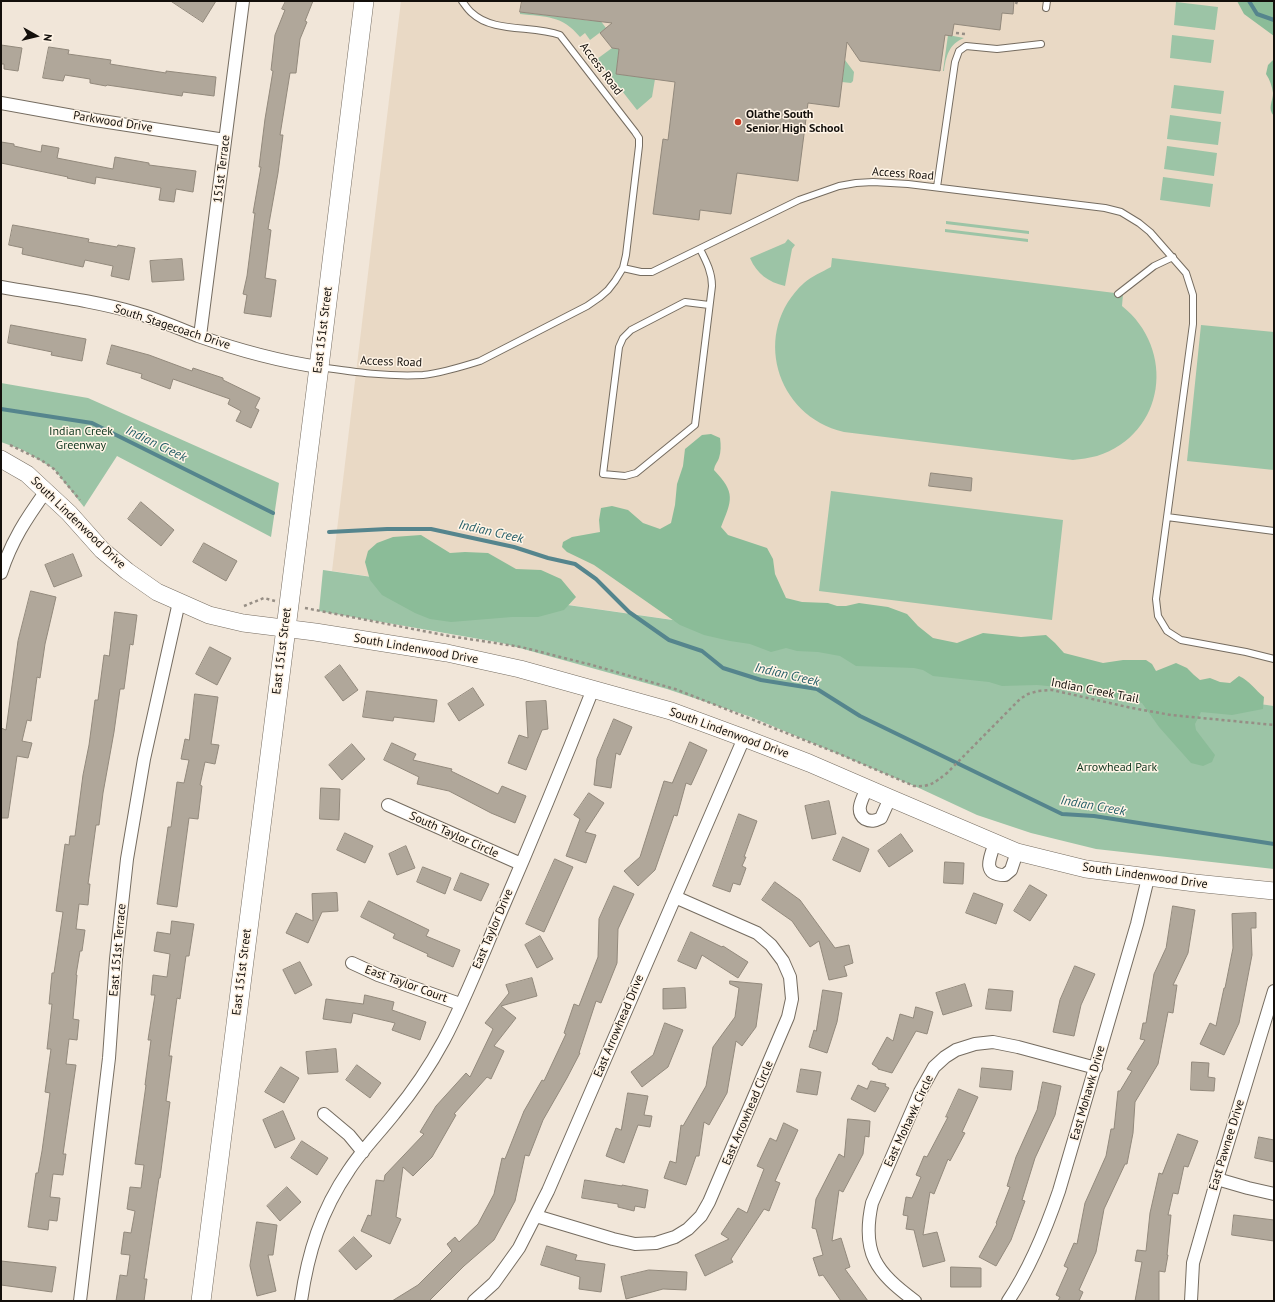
<!DOCTYPE html>
<style>
body{margin:0}
#map{position:relative;width:1275px;height:1302px;overflow:hidden;background:#f1e6d9;font-family:"PT Sans",sans-serif}
canvas{display:block}
.frame{position:absolute;inset:0;border:2px solid #130f0b;pointer-events:none}
.north{position:absolute;left:16px;top:16px;width:40px;height:40px;-webkit-text-stroke:3px #fff4e6;paint-order:stroke;rotate:98deg;font-size:11px;font-weight:700;line-height:16px;text-align:center;color:#130f0b}
.north::after{content:'';display:block;margin:auto;width:14px;height:18px;background:#130f0b;clip-path:polygon(50% 0,100% 100%,50% 72%,0 100%)}
</style>
<div id="map">
<canvas width="1275" height="1302"></canvas>
<div class="frame"></div>
<div class="north">N</div>
</div>
<script>
const context = document.querySelector('canvas').getContext('2d');
context.lineJoin = 'round';
function fill(path, color) {
  context.fillStyle = color;
  context.fill(path, 'evenodd');
}
function trace(path, color, width, dash) {
  context.strokeStyle = color;
  context.lineWidth = width;
  context.lineCap = dash ? 'butt' : 'round';
  context.setLineDash(dash || []);
  context.stroke(path);
}
function drawText(font, color, halo, rows, align = 'center') {
  context.font = font + ' "PT Sans",sans-serif';
  context.lineWidth = 3;
  context.setLineDash([]);
  context.textBaseline = 'middle';
  context.strokeStyle = halo;
  context.fillStyle = color;
  for (const [text, x, y, turn = 0] of rows) {
    context.save();
    context.translate(x, y);
    context.rotate((+turn || 0) * Math.PI / 180);
    context.textAlign = isNaN(turn) ? turn : align;
    if (halo) context.strokeText(text, 0, 0);
    context.fillText(text, 0, 0);
    context.restore();
  }
}
const built = new Path2D(`
 M401,1H1271L1274,7V706L332,571Z`);
const green = new Path2D(`
 M1176,2L1218,7L1215,30L1174,25Z
 M520,12L593,21L594,19L600,20L606,28L590,40L585,33L580,37C562,15 546,17 520,14Z
 M948,35L964,38C949,44 946,56 944,71H943Z
 M1172,35L1214,40L1211,63L1170,58Z
 M612,48L619,49L616,74L655,79L652,97L637,110L597,59Z
 M845,60L854,72L853,81L851,83L842,82Z
 M1174,85L1224,91L1221,114L1171,108Z
 M1170,115L1221,122L1218,145L1167,139Z
 M1167,146L1217,153L1214,176L1164,169Z
 M1163,177L1213,184L1210,207L1160,200Z
 M946,221L1029,231V234L946,224Z
 M945,229L1028,239V242L945,232Z
 M788,239L795,245L792,249L785,286C768,282 757,274 750,258L785,243Z
 M832,258L1123,294L1122,306C1176,349 1166,434 1097,456C1089,458 1081,459 1073,460L844,432C775,416 751,331 804,283C812,276 822,272 831,267Z
 M1201,325L1274,332V470L1187,461Z
 M1,383L88,398L279,483L271,537L117,456L84,507L54,469L23,450L1,442Z
 M831,491L1063,520L1052,620L819,591Z
 M323,570L1274,706V869L1096,849L1031,833L977,815L919,788L751,717L667,689L502,643L319,611Z`);
const forest = new Path2D(`
 M1237,1H1274V36L1244,14Z
 M1274,59V116C1267,109 1273,101 1273,93C1272,86 1270,80 1266,74L1268,65Z
 M711,434L720,438C721,445 721,452 719,458C717,463 715,464 714,470C736,493 732,500 721,527L728,535L767,548L773,559L775,574L786,598L802,602L828,603L837,606H846L859,603L888,607L907,614L918,626L933,638L957,643L983,633L1021,637L1046,635L1055,643L1064,653L1103,663L1123,660H1146L1152,664L1156,671L1176,663L1187,668L1194,675L1200,680L1210,678L1220,682L1230,683L1239,676C1250,681 1255,690 1264,697L1263,709L1232,715L1201,712L1195,724L1196,730L1215,755L1212,762L1203,766L1191,763L1159,727L1142,703L1127,699L1097,695L1080,689L1037,685L1002,686L989,682L933,676L923,670L914,668L856,666L840,656L818,652L797,651L786,648L771,652L750,644L730,641L704,635L680,625L594,565L567,552L562,547L563,542L572,537L600,532L599,520L601,508L612,506L628,510L643,523L660,529L671,523L675,505L677,484L683,466L685,449L702,435Z
 M421,535L450,553L465,552L488,553L516,569L541,570L561,579L576,597L564,610L538,617H512L451,622L430,619L415,613L382,595L370,580L365,562L368,551L377,543L393,537Z`);
const stream = new Path2D(`
 M1249,1L1257,14L1274,20
 M1,409L92,423L273,513
 M329,532L387,529H431L514,547L548,558L575,564L596,579L629,612L669,640L702,651L723,668L761,680L817,689L860,716L1062,814L1094,816L1274,844`);
const building = new Path2D(`
 M171,1H216L203,22Z
 M286,1H313L305,21L307,22L300,39L296,73H290L280,135H283L278,173L268,229L271,230L265,278L276,280L271,317L244,313L247,295L243,294L247,276L255,213H253L261,167H259L265,119L273,71L271,70L275,35L285,10L282,9Z
 M522,1H1014L1013,14L1002,13L1000,30L954,24L952,36L945,35L940,71L860,61L847,42L839,107L808,103L798,181L737,173L731,214L700,210L699,220L653,214L663,139L668,140L675,82L616,74L619,49L612,48L600,33L612,23L520,12Z
 M1,45L22,48L18,71L4,69V64H1Z
 M49,47L69,50L68,54L111,60L110,64L166,73V71L216,77L214,96L183,92L182,96L107,85L106,86L90,83V79L65,75L63,81L43,78Z
 M1,142L14,144V146L41,152L42,145L59,148L57,158L113,169L115,157L149,163V165L196,171L193,192L176,189L174,202L159,200L161,188L96,177L95,184L67,178L68,177L1,163Z
 M13,225L89,239L88,242L117,247L118,245L135,248L129,280L111,276L113,266L85,260L83,267L22,254L23,248L9,245Z
 M182,259L184,280L152,282L150,261Z
 M11,325L86,339L82,361L51,355L52,352L8,343Z
 M112,345L149,355L192,371L193,368L223,378V380L260,398L255,408L259,410L251,428L236,421L241,411L228,404L230,399L173,379L170,389L141,378L142,374L107,364Z
 M931,473L972,478L971,491L929,486Z
 M141,502L174,530L161,546L128,519Z
 M204,543L237,561L226,581L193,562Z
 M73,554L82,576L54,587L45,565Z
 M31,591L56,597L45,644L40,678L37,677L31,721L27,720L22,741L32,743L28,758L17,756L8,818H1V728L6,730L18,641Z
 M115,612L137,615L133,645L130,644L124,689H120L114,732L103,793L99,825H96L88,884H90L88,905L79,904L76,929L85,930L82,951H80L76,975H77L73,1019L79,1020L77,1040L69,1039L66,1064L76,1065L63,1154H66L63,1175L53,1174L50,1197L60,1198L57,1221L49,1220L48,1230L28,1227L36,1173H38L42,1151L50,1093L45,1092L51,1049H47L52,1004H49L52,973H54L63,912L56,911L65,844L69,845L70,836H75L83,775L89,745L95,700H98L104,655L109,656Z
 M210,647L231,658L217,685L196,674Z
 M340,665L358,690L343,701L325,677Z
 M473,688L484,705L459,721L448,704Z
 M367,691L437,700L434,722L394,717L393,721L363,717Z
 M195,694L218,697L211,744L219,745L215,764L205,762L200,785L202,786L198,819L189,818L177,907L157,904L168,827H171L177,782L184,783L189,760L181,759L185,739L189,740Z
 M546,701L548,729L542,730L526,770L508,763L519,735L528,738L526,702Z
 M614,719L632,727L620,755L616,753L611,788L594,785L597,759Z
 M690,742L707,750L691,785L686,783L677,816L674,815L655,870L638,886L624,871L640,857L664,781L672,783Z
 M392,743L416,754L413,760L452,769L451,771L498,794L502,786L526,796L515,823L491,813L449,791L417,784L419,777L384,760Z
 M352,744L365,759L342,780L329,765Z
 M321,788L340,789L339,820L320,819Z
 M589,793L604,803L585,832L596,835L586,863L566,856L580,819L574,815Z
 M829,801L836,834L812,839L805,806Z
 M739,814L757,821L744,857H746L742,866L746,868L740,885L733,883L730,892L713,886Z
 M345,833L373,846L365,863L337,850Z
 M901,834L913,851L889,867L878,851Z
 M843,837L869,849L860,872L833,860Z
 M406,846L415,868L397,875L389,854Z
 M555,859L573,867L544,932L526,924Z
 M945,862L964,863L963,884L944,883Z
 M423,867L451,878L445,894L417,882Z
 M461,873L489,884L481,901L454,890Z
 M775,882L800,900L835,948L849,945L853,963L844,966L847,976L829,980L819,941L810,947L792,921L762,900Z
 M1030,885L1047,895L1030,921L1014,911Z
 M614,886L634,894L618,929L617,963L601,1003L596,1001L579,1053H580L567,1078L543,1120L529,1156L525,1155L515,1201L494,1240L464,1266L429,1301H392L418,1285L452,1251L447,1244L455,1237L459,1242L478,1224L494,1194L502,1158L505,1159L524,1111L542,1080L544,1081L566,1034L564,1033L574,1004L579,1006L598,957L599,919Z
 M337,893L338,911L322,912L308,943L286,933L296,913L313,921L312,894Z
 M974,893L1003,904L996,924L966,913Z
 M369,901L429,930L426,936L460,950L453,967L427,956L428,954L393,938L395,934L361,917Z
 M1173,906L1195,910L1188,953L1173,985H1177L1173,1013L1168,1012L1158,1064L1135,1102L1133,1133L1127,1164H1125L1104,1209L1096,1252L1079,1290L1083,1292L1079,1301H1058L1060,1297L1056,1295L1068,1268L1064,1266L1074,1243L1077,1244L1085,1203L1106,1156L1111,1129H1114L1118,1091H1120L1132,1071L1127,1069L1145,1040L1140,1039L1143,1023H1146L1154,974L1166,948Z
 M1256,913V928H1251L1252,955L1239,1023L1224,1055L1200,1044L1210,1023L1216,1026L1224,988H1225L1233,948L1232,914Z
 M172,921L194,924L189,956H186L180,999L177,998L169,1056H172L166,1101L170,1102L160,1178H159L144,1279H147L144,1301H116L120,1275L127,1276L130,1255L121,1254L124,1232L131,1233L135,1211L127,1209L130,1187L141,1188L144,1165L135,1164L146,1085H145L151,1040H148L155,995H151L153,975L167,977L170,954L154,951L157,932L170,934Z
 M691,932L722,947L723,946L748,962L738,978L702,955L696,969L678,961Z
 M540,936L553,959L537,968L525,945Z
 M300,962L312,985L295,994L283,970Z
 M1075,966L1095,974L1081,1005L1074,1036L1053,1032L1060,1000Z
 M532,978L537,996L501,1006L516,1018L494,1046L504,1051L491,1079L487,1077L454,1114L456,1115L432,1157L413,1176L403,1167L396,1217L401,1219L390,1244L361,1231L368,1215L371,1216L376,1180L384,1181L385,1175L424,1134L420,1132L436,1106L466,1073L470,1077L493,1029L485,1023L509,993L506,985Z
 M730,981L762,984L756,1027L742,1046L736,1041L727,1093L709,1125L704,1122L699,1156H696L686,1185L664,1178L670,1161L676,1163L681,1125L683,1126L706,1086L713,1047L735,1017L739,988L730,984Z
 M965,984L972,1006L943,1015L936,993Z
 M685,988L686,1008L663,1009V989Z
 M989,989L1013,991L1011,1011L986,1009Z
 M823,990L842,993L837,1022L827,1053L809,1047L814,1030L816,1031Z
 M365,995L394,1002L392,1010L426,1022L420,1040L392,1030L395,1023L353,1013L351,1023L323,1019L326,999L363,1004Z
 M916,1007L933,1012L927,1034L916,1031L892,1073L878,1069V1068L872,1064L887,1037L893,1041L900,1014L913,1018Z
 M665,1023L683,1030L668,1067L642,1087L631,1072L653,1055Z
 M336,1049L338,1072L308,1074L306,1052Z
 M1192,1062L1209,1063L1208,1077L1215,1078L1214,1091L1191,1090Z
 M357,1065L381,1083L370,1098L346,1080Z
 M281,1067L299,1078L284,1103L265,1092Z
 M982,1068L1013,1071L1011,1090L980,1087Z
 M801,1069L821,1072L817,1095L797,1092Z
 M871,1081L886,1084L885,1086L889,1088L875,1112L851,1099L858,1085L867,1089Z
 M1043,1082L1061,1086L1055,1115L1035,1158L1022,1200L1025,1201L1011,1240L996,1266L979,1257L997,1224L996,1223L1010,1187L1007,1186L1016,1157L1037,1110Z
 M959,1089L978,1097L962,1132L965,1133L950,1161L948,1159L934,1194L930,1192L923,1235L937,1232L945,1261L923,1267L914,1230L906,1229L908,1216L903,1215L906,1197L912,1198L921,1177L916,1175L924,1156L927,1157L948,1117H946Z
 M628,1093L648,1096L644,1115L652,1116L650,1127L638,1125L624,1163L606,1156L616,1128L621,1130Z
 M283,1111L295,1139L275,1148L263,1120Z
 M848,1119L870,1121L869,1137L865,1136L863,1154L843,1192L839,1190L832,1241L841,1238L850,1267L845,1269L868,1301H841L823,1275L819,1276L813,1258L823,1255L816,1229L812,1228L816,1199L839,1154L844,1157Z
 M784,1123L798,1130L775,1181L780,1183L769,1211L764,1209L731,1259L733,1262L705,1276L695,1255L729,1239L721,1234L738,1208L747,1213L764,1169L757,1166L770,1138L776,1141Z
 M1178,1134L1198,1141L1188,1167L1184,1166L1178,1194L1173,1193L1168,1215H1171L1167,1255H1168L1165,1272L1159,1271V1301H1135L1142,1262L1135,1261L1137,1250L1146,1251L1150,1213L1159,1173L1162,1174Z
 M1259,1137L1274,1140V1162L1255,1158Z
 M302,1141L328,1158L317,1175L291,1158Z
 M585,1180L622,1186V1185L648,1190L645,1208L635,1206L634,1211L618,1207V1204L582,1198Z
 M287,1187L301,1202L280,1221L267,1206Z
 M1234,1215L1274,1220V1241L1232,1235Z
 M257,1222L277,1225L273,1255H268L276,1291L257,1296L250,1266Z
 M354,1237L372,1256L356,1270L339,1251Z
 M547,1246L577,1255L575,1260L605,1264L601,1292L579,1289L580,1277L541,1265Z
 M1,1261L56,1267L52,1292L1,1285Z
 M951,1267L981,1268V1287H951Z
 M649,1270L687,1272L686,1290L663,1289L626,1299L621,1277Z`);
const path = new Path2D(`
 M1016,4L1017,1
 M956,33L965,34
 M10,445L41,460L54,469L80,500
 M244,606L264,598L275,601
 M305,608L449,636L521,647L592,665L675,689L837,753L914,786C930,787 934,783 947,773L1020,699L1028,694L1038,691L1052,690L1132,708L1171,715L1274,725`);
const lane = new Path2D(`
 M1046,8L1047,1
 M937,187L955,62L959,51L966,46L997,49L1041,44
 M700,249C706,261 712,272 712,286L695,425L636,473L625,476L603,474L619,347L623,338L631,330L685,302L709,305
 M623,268L641,272H652L799,200L839,186L856,183L873,182L908,184L1105,208L1121,212L1139,223L1150,232L1186,273L1193,295V324L1156,599L1158,616L1167,631L1181,640L1246,652L1274,659
 M1118,294L1154,266L1173,257
 M320,367C354,372 389,377 423,375C442,373 461,367 480,361L587,306L600,297L608,290L615,281L623,268L626,255L639,146V138L635,132L560,35C533,25 493,33 472,13C468,10 465,5 462,1
 M1167,517L1274,531`);
const street = new Path2D(`
 M1,103L95,120L225,140
 M1,287C46,295 92,300 136,313C157,319 178,328 198,336C238,350 278,361 319,367
 M200,336L243,1
 M1,573C12,540 26,519 46,491
 M867,788C863,798 854,811 865,819C871,822 875,821 881,818L890,798
 M388,805L521,864
 M995,843C990,857 981,875 1005,875L1011,870L1017,852
 M352,963L378,975L460,1004
 M324,1114L349,1135L363,1152
 M1217,1179L1248,1188L1274,1194
 M536,1216L613,1239L635,1244L656,1243L675,1237L688,1229L701,1216L709,1202L788,1017L792,999L790,977L783,961L771,945L757,933L675,897
 M80,1301L109,1058L116,959L127,859L144,759L179,602
 M301,1301C308,1252 321,1211 349,1170C362,1150 379,1133 394,1114C413,1091 430,1066 444,1040C465,1000 482,956 500,914C532,840 563,765 593,689
 M474,1301L494,1283L519,1248L548,1191L744,738
 M915,1301C876,1272 861,1253 872,1203L920,1092L934,1067L945,1057L956,1050L975,1044L993,1042L1018,1047L1096,1068
 M1008,1301C1031,1267 1046,1229 1059,1191L1137,924L1148,878
 M1191,1301L1193,1263L1217,1179L1274,991`);
const secondary = new Path2D(`
 M1,459L27,474L69,513L102,550L127,571L157,592L209,615L243,623L315,632L447,653L520,669L671,711L744,738L809,763L890,798L1017,852L1086,869L1195,883L1274,891`);
const primary = new Path2D(`
 M201,1301L319,367L364,1`);
const markers = [
 [738,122,4,"#c63a24"]
];
const streetNames = [
 ["Access Road",601,69,53],
 ["Parkwood Drive",113,122,9],
 ["151st Terrace",222,169,-83],
 ["Access Road",903,174,4],
 ["South Stagecoach Drive",172,327,18],
 ["East 151st Street",323,330,-83],
 ["Access Road",391,362,2],
 ["South Lindenwood Drive",78,523,44],
 ["South Lindenwood Drive",416,649,10],
 ["East 151st Street",282,651,-83],
 ["Indian Creek Trail",1095,691,11],
 ["South Lindenwood Drive",729,733,20],
 ["South Taylor Circle",454,835,24],
 ["South Lindenwood Drive",1145,876,8],
 ["East Taylor Drive",493,929,-67],
 ["East 151st Terrace",118,950,-85],
 ["East 151st Street",242,972,-83],
 ["East Taylor Court",406,984,20],
 ["East Arrowhead Drive",619,1026,-67],
 ["East Mohawk Drive",1088,1093,-74],
 ["East Arrowhead Circle",748,1113,-67],
 ["East Mohawk Circle",909,1121,-65],
 ["East Pawnee Drive",1227,1145,-73]
];
const poiNames = [
 ["Olathe South",746,115],
 ["Senior High School",746,129]
];
const parkNames = [
 ["Indian Creek",81,432],
 ["Greenway",81,446],
 ["Arrowhead Park",1117,768]
];
const waterNames = [
 ["Indian Creek",156,444,26],
 ["Indian Creek",491,532,13],
 ["Indian Creek",787,675,13],
 ["Indian Creek",1093,806,10]
];
fill(built, '#e9d9c5');
fill(green, '#9cc4a6');
fill(forest, '#8bbc98');
trace(stream, '#55858d', 4);
fill(building, '#b0a79a');
trace(building, '#92897c', 1);
trace(lane, '#756c60', 8);
trace(street, '#756c60', 14);
trace(secondary, '#756c60', 18);
trace(primary, '#756c60', 20);
trace(path, '#968e85', 2.5, [3, 3]);
trace(lane, '#fff', 6);
trace(street, '#fff', 12);
trace(secondary, '#fff', 17);
trace(primary, '#fff', 19);
for (const [x, y, r, color] of markers) {
  const dot = new Path2D();
  dot.arc(x, y, r, 0, 2 * Math.PI);
  context.fillStyle = color;
  context.fill(dot);
  trace(dot, '#fff4e6', 1.5);
}
drawText('12px', '#130f0b', '#fff4e6', streetNames);
drawText('bold 12px', '#130f0b', '#fff4e6', poiNames, 'left');
drawText('12px', '#0d341c', '#fff4e6', parkNames);
drawText('italic 13px', '#245e68', '#fff4e6', waterNames);
</script>
